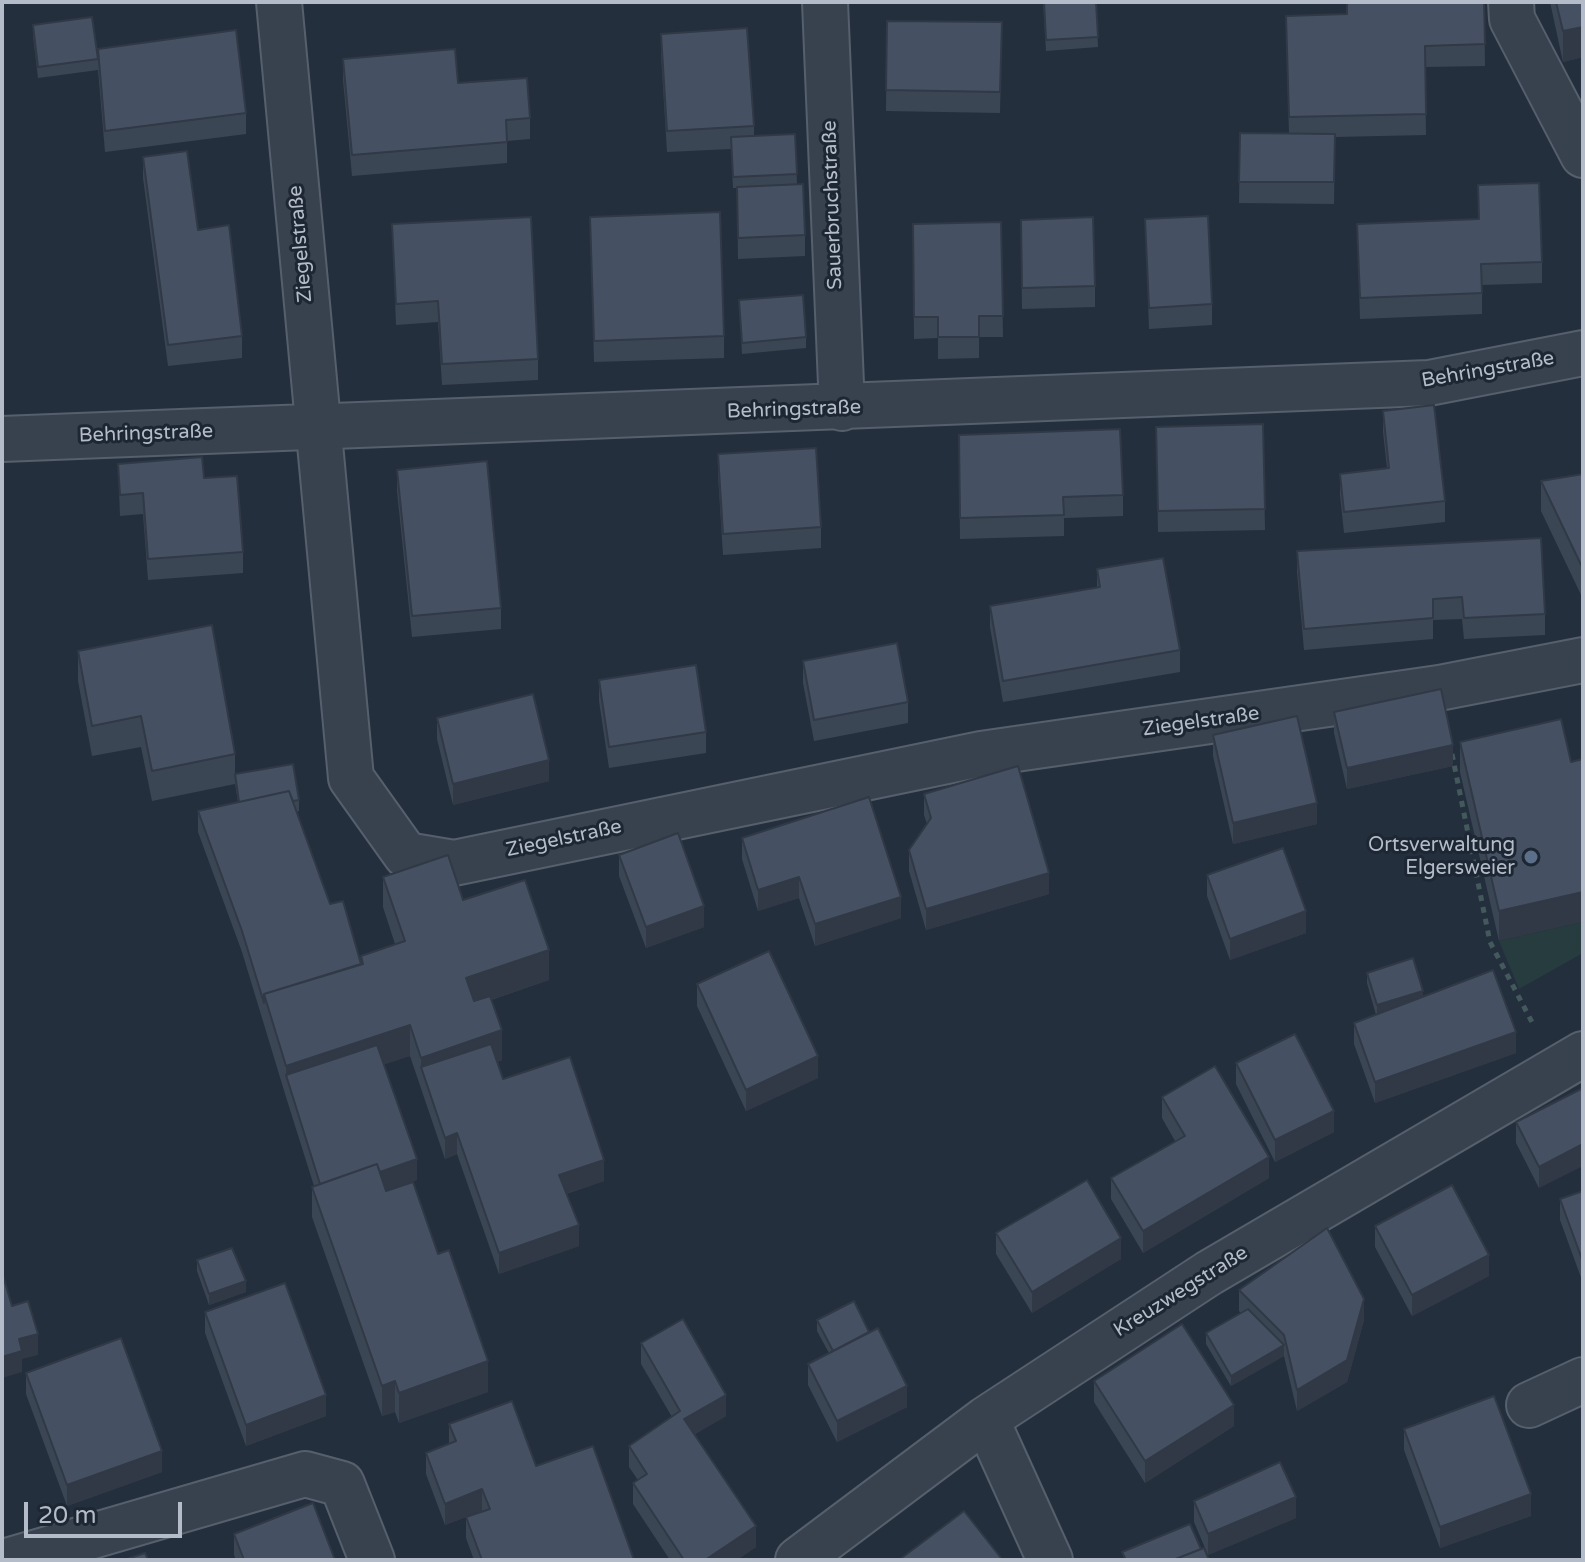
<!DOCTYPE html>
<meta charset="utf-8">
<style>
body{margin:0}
#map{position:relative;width:1585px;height:1562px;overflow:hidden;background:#242f3e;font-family:"Varela Round",sans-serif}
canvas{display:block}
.frame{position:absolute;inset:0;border:4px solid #b4bcc9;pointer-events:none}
.scale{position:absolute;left:24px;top:1502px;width:158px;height:36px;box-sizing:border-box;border:4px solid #b4bcc9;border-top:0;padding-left:10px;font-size:24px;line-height:28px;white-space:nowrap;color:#b4bcc9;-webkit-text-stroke:6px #1d2633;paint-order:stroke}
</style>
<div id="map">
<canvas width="1585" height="1562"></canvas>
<div class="frame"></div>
<div class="scale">20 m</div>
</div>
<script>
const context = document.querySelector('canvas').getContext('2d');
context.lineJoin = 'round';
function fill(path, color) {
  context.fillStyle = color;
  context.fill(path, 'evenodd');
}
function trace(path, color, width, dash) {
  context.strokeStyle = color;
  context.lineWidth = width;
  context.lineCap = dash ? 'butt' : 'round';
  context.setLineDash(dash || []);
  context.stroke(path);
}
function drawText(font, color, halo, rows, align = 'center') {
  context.font = font + ' "Varela Round",sans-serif';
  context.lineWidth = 6;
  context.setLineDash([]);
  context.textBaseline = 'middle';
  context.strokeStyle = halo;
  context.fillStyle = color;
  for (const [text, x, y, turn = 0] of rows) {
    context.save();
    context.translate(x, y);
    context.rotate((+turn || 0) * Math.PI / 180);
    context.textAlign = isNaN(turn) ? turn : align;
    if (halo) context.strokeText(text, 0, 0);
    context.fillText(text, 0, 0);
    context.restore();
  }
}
const green = new Path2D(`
 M1583,922V953L1519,989L1499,941Z`);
const path = new Path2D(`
 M1452,754L1490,942L1534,1026`);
const street = new Path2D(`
 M279,2L351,778L406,855L454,863L981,754L1439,688L1583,660
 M825,2L842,408
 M1511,2L1512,19L1583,155
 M2,439L1429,383L1583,353
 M1529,1405L1583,1380
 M986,1419L1050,1560
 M10,1560L305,1474L342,1484L372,1560
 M798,1560L986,1419L1209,1273L1583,1054`);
const wall = new Path2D(`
 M1043,2H1096L1098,47L1046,51Z
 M1484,2L1485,66L1425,67L1426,135L1335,137L1334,204L1239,203L1240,133H1289L1286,37L1347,14Z
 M1550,2H1583V57L1563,62Z
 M887,21L1002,22L1000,113L886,111Z
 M33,25L98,59L246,113V134L105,152L98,70L38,78L33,36Z
 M661,34L754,126V136L795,134L797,184L805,235V256L738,259L737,188H733L731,149L667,152L661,55Z
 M343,59L458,83L530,118V139L507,141V163L352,176L343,80Z
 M143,157L198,230L242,336V358L168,366L143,178Z
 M590,217L724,336V358L594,362Z
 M1145,219L1212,304V325L1149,329Z
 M1001,222L1003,337H979V358L938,359V338L914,339L913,224Z
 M392,224L538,359V380L442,385L438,322L396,325Z
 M1357,224L1542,262V283L1482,285V314L1360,319Z
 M1021,241L1095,286V307L1022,309Z
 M739,300L806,337V348L742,354Z
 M1582,360H1583V386L1582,381Z
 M1383,411L1445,501V522L1344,533L1340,495V474L1387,468L1383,432Z
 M1263,424L1265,530L1158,532L1156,427Z
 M959,435L1123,495V516L1064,518V536L960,539Z
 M718,454L821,527V548L723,555L718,475Z
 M118,464L204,478L243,552V573L148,580L143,514L120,516Z
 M397,470L501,608V629L412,637L397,491Z
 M1583,474V599L1541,511V481Z
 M1297,551L1545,614V635L1464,639L1462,619L1433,620V639L1304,650L1297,572Z
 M1097,569L1180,650V672L1003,702L990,627V606L1097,588Z
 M78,651L235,754V774L299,800V811L296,812L330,904L361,964V956L395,944L383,907V877L463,900L549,980L491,1000L502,1060L497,1062L503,1079L604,1181L566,1194L579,1246L499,1274L457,1154L445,1159L410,1056L384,1064L417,1180L386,1191L488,1392L399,1423L395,1412L382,1416L312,1217V1187L314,1186L286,1097L242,952L198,832V811L238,802L235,784L152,801L141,747L92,756L78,681Z
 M803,661L908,702V723L814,741L803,683Z
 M599,680L706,732V753L609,768L599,701Z
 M1334,712L1453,766L1347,789L1334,733Z
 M437,718L549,781L453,805L437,739Z
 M1213,735L1317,824L1233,844L1213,756Z
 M1460,742L1571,762L1499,941L1460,772Z
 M924,794L1049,894L926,930L909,871V850L927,824L924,815Z
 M742,838L901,918L815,946L799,898L758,911L742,859Z
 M619,855L704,927L646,948L619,876Z
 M1207,875L1306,933L1230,960L1207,896Z
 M1367,973L1423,997L1516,1053L1375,1103L1354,1044V1023L1376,1015L1367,983Z
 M697,984L818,1078L746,1111L697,1006Z
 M1236,1063L1334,1132L1275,1162L1236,1084Z
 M1583,1088L1539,1188L1516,1143V1122Z
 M1162,1097L1269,1178L1143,1253L1111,1199V1178L1175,1141L1162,1118Z
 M1583,1191V1283L1560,1220V1199Z
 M1375,1226L1489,1276L1412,1316L1375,1247Z
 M996,1233L1121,1259L1032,1313L996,1254Z
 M197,1260L246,1292L209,1305L197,1271Z
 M1239,1290L1364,1320L1347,1382L1297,1411L1284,1356L1231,1386L1206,1344V1333L1241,1313L1239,1311Z
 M205,1312L326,1416L246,1446L205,1333Z
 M817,1320L907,1407L837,1442L808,1385V1364L829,1353L817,1331Z
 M641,1343L726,1416L695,1434L756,1547L737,1560H670L633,1504V1483L638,1480L629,1467V1446L672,1417L641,1364Z
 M26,1373L162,1472L67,1506L26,1394Z
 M1094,1381L1234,1426L1145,1483L1094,1402Z
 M449,1424L536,1466L634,1560H474L466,1538V1517L483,1512L482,1511L445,1525L426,1474V1453L449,1444Z
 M1404,1429L1531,1516L1440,1548L1404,1450Z
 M1194,1501L1296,1518L1208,1555L1194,1522Z
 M234,1534L335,1560H236L234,1555Z`);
const shadedWall = new Path2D(`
 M1583,27V57L1563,62V31Z
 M1453,745V766L1347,789V768Z
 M549,760V781L453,805V784Z
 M1317,803V824L1233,844V823Z
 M1049,873V894L926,930V909Z
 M799,877V898L758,911V890Z
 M1583,892V922L1499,941V911Z
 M901,897V918L815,946V924Z
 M704,906V927L646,948V927Z
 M1306,911V933L1230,960V939Z
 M549,950V980L466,1008V978Z
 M1423,991V1002L1377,1016V1005Z
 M410,1025V1056L292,1095L286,1075V1066Z
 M502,1030V1060L427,1086L421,1067V1058Z
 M1516,1032V1053L1375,1103V1082Z
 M818,1056V1078L746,1111V1090Z
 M1334,1111V1132L1275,1162V1140Z
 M457,1133V1154L445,1159V1138Z
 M1583,1144V1166L1539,1188V1167Z
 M1269,1157V1178L1143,1253V1231Z
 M417,1159V1180L323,1213V1192Z
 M604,1160V1181L559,1196V1175Z
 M579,1225V1246L499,1274V1253Z
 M1121,1238V1259L1032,1313V1292Z
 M1489,1255V1276L1412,1316V1295Z
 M246,1281V1292L209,1305V1294Z
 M1364,1299V1320L1347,1382L1297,1411V1390Z
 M38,1334V1355L22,1359V1372L2,1378V1357L19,1339Z
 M1284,1345V1356L1231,1386V1376Z
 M488,1361V1392L399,1423V1393Z
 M395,1381V1412L382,1416V1386Z
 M907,1386V1407L837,1442V1421Z
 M326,1395V1416L246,1446V1425Z
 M726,1395V1416L684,1440V1419Z
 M1234,1405V1426L1145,1483V1461Z
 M162,1451V1472L67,1506V1485Z
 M482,1489V1511L445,1525V1504Z
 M1531,1494V1516L1440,1548V1527Z
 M1296,1497V1518L1208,1555V1534Z
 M756,1526V1547L737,1560H705Z`);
const building = new Path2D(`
 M1044,2H1096L1098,37L1046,40Z
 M1347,2H1484L1485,44L1425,46L1426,114L1289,117L1286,16L1347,14Z
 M1556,2H1583V27L1563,31Z
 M92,17L98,59L38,67L33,25Z
 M887,21L1002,22L1000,92L886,90Z
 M747,28L754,126L667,131L661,34Z
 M236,30L246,113L105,131L98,49Z
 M455,49L458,83L527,78L530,118L506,120L507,142L352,155L343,59Z
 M1240,133L1335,134L1334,182H1239Z
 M795,134L797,174L733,177L731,137Z
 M187,151L198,230L229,225L242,336L168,345L143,157Z
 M1539,183L1542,262L1481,264L1482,293L1360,298L1357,224L1479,219L1478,185Z
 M803,184L805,235L738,238L737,187Z
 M720,212L724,336L594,341L590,217Z
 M1208,216L1212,304L1149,308L1145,219Z
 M531,217L538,359L442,364L438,301L396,304L392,224Z
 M1093,217L1095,286L1022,288L1021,220Z
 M1001,222L1003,316H979V337H938V317H914L913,224Z
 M803,295L806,337L742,343L739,300Z
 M1434,405L1445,501L1344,512L1340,474L1389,468L1383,411Z
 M1263,424L1265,509L1158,511L1156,427Z
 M1120,429L1123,495L1063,497L1064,515L960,518L959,435Z
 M816,448L821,527L723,534L718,454Z
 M202,457L204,478L237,476L243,552L148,559L143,493L120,495L118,464Z
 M487,461L501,608L412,616L397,470Z
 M1583,474V569L1541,481Z
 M1541,538L1545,614L1464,618L1462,597L1433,599V618L1304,629L1297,551Z
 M1163,558L1180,650L1003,681L990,606L1100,587L1097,569Z
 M212,625L235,754L152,771L141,716L92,726L78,651Z
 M897,643L908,702L814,720L803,661Z
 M696,665L706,732L609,747L599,680Z
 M1441,689L1453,745L1347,768L1334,712Z
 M533,694L549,760L453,784L437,718Z
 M1297,716L1317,803L1233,823L1213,735Z
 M1561,719L1571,762L1583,759V892L1499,911L1460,742Z
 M293,764L299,800L293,801L289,791L239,802L235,774Z
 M1018,766L1049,873L926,909L909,850L931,818L924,794Z
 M289,791L330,904L343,901L361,964L264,994V1003L242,931L198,811Z
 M869,797L901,897L815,924L799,877L758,890L742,838Z
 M678,833L704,906L646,927L619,855Z
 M1283,848L1306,911L1230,939L1207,875Z
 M448,855L463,900L525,880L549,950L466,978L474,1001L490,996L502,1030L421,1058L410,1025L286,1066L264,994L363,964L361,956L405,941L383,877Z
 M769,951L818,1056L746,1090L697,984Z
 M1413,958L1423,991L1377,1005L1367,973Z
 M1493,970L1516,1032L1375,1082L1354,1023Z
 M1295,1034L1334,1111L1275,1140L1236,1063Z
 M491,1044L503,1079L570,1057L604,1160L559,1175L579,1225L499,1253L457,1133L445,1138L421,1067Z
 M377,1045L417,1159L380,1172L377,1164L320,1184L286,1075Z
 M1215,1066L1269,1157L1143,1231L1111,1178L1185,1136L1162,1097Z
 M1583,1088V1144L1539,1167L1516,1122Z
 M377,1164L386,1191L413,1182L438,1254L449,1250L488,1361L399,1393L395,1381L382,1386L312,1187Z
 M1087,1180L1121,1238L1032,1292L996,1233Z
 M1452,1185L1489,1255L1412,1295L1375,1226Z
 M1583,1191V1262L1560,1199Z
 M1327,1228L1364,1299L1347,1360L1297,1390L1284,1335L1239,1290Z
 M232,1248L246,1281L209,1294L197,1260Z
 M3,1276L12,1306L28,1301L38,1334L19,1339L22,1351L2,1357Z
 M285,1283L326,1395L246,1425L205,1312Z
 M854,1301L869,1332L833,1351L817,1320Z
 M1248,1309L1284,1345L1231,1376L1206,1333Z
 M683,1319L726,1395L684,1419L756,1526L705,1560H684L633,1483L647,1474L629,1446L680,1411L641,1343Z
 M1182,1324L1234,1405L1145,1461L1094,1381Z
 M878,1328L907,1386L837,1421L808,1364Z
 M121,1338L162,1451L67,1485L26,1373Z
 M1494,1396L1531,1494L1440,1527L1404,1429Z
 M512,1401L536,1466L593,1446L634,1560H482L466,1517L490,1509L482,1489L445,1504L426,1453L456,1441L449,1424Z
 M1280,1462L1296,1497L1208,1534L1194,1501Z
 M313,1503L335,1560H244L234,1534Z
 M964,1511L1001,1558L998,1560H899Z
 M1190,1524L1201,1549L1173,1560H1126L1122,1552Z
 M1204,1548L1209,1560H1173Z
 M145,1553L148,1560H124Z`);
const markers = [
 [1531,857,8,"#5c6f8a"]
];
const streetNames = [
 ["Sauerbruchstraße",833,205,-92],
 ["Ziegelstraße",301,244,-95],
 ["Behringstraße",1488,370,-10],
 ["Behringstraße",794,410,-2],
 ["Behringstraße",146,434,-2],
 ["Ziegelstraße",1201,722,-8],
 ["Ziegelstraße",564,839,-12],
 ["Kreuzwegstraße",1181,1292,-32]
];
const poiNames = [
 ["Ortsverwaltung",1515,846],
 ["Elgersweier",1515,869]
];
fill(green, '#263c3f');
trace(street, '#565f6c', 48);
trace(path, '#44595c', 5, [6, 6]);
trace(street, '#38414e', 44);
fill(wall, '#3b4654');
fill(shadedWall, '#303945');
fill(building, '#455162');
trace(building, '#303945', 2);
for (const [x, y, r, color] of markers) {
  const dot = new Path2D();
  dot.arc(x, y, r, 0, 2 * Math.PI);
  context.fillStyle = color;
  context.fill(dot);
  trace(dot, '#1d2633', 3);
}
drawText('20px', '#b4bcc9', '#1d2633', streetNames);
drawText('20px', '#b4bcc9', '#1d2633', poiNames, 'right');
</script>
